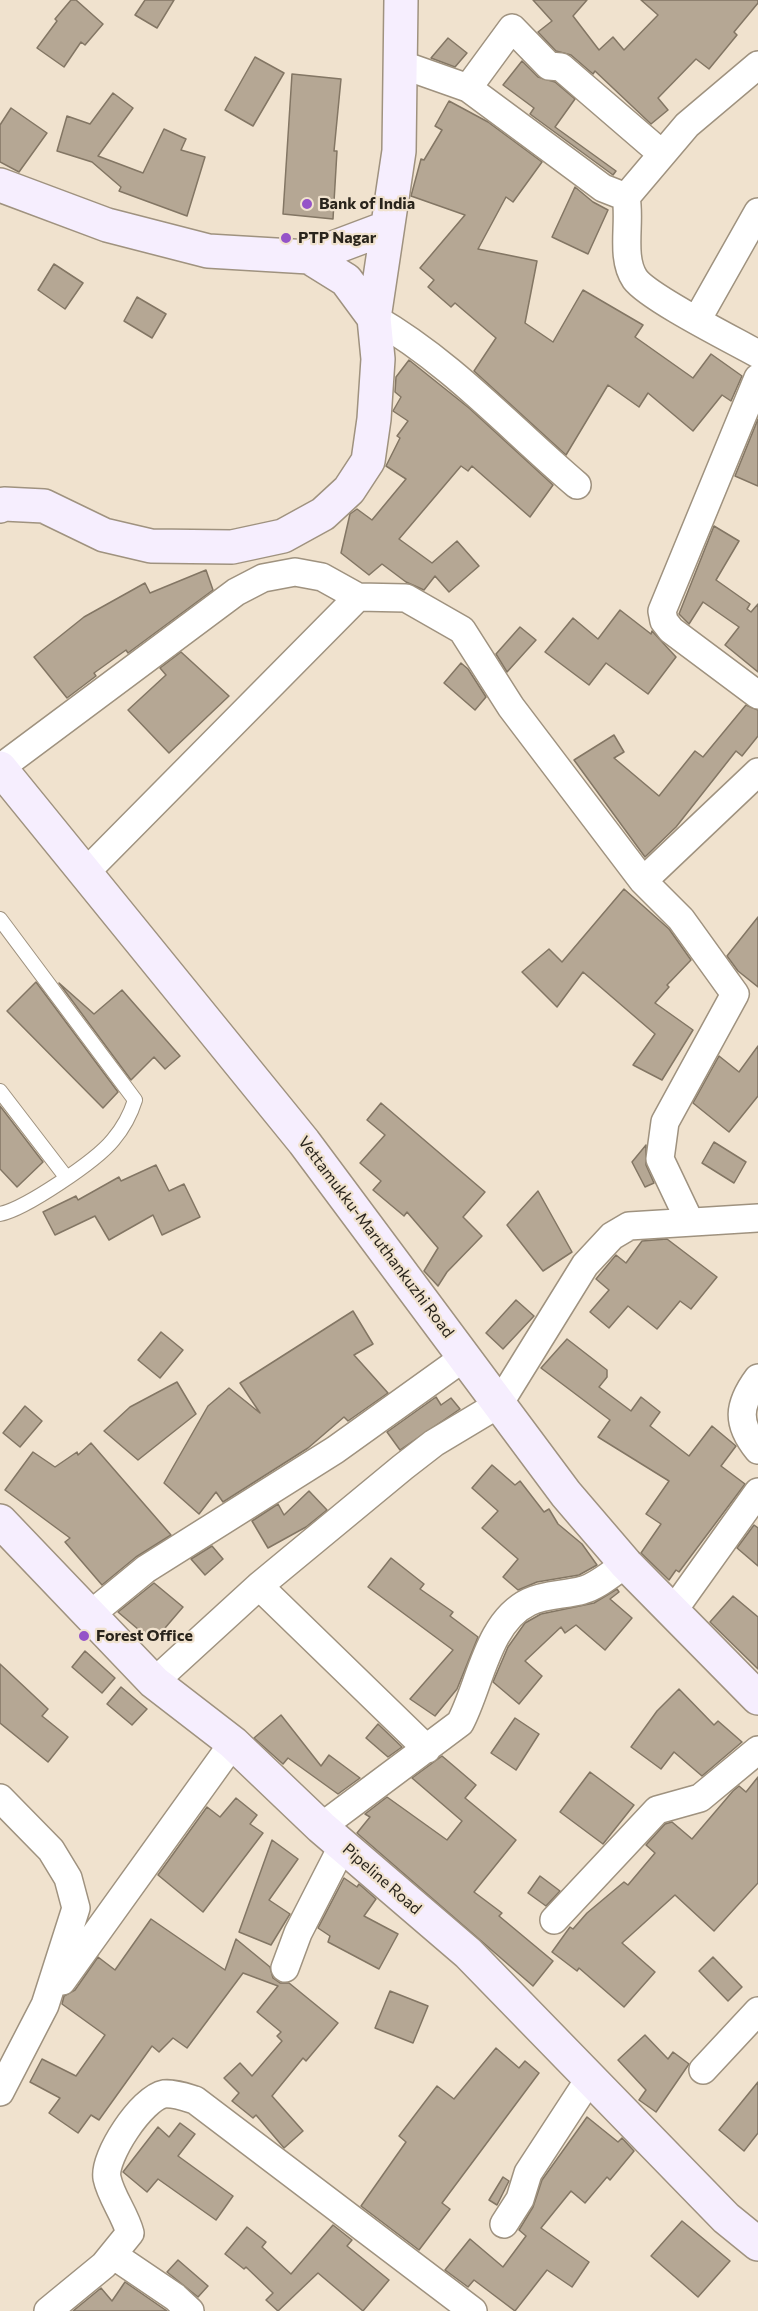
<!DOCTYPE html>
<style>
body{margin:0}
canvas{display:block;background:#f0e2ce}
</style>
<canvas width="758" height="2311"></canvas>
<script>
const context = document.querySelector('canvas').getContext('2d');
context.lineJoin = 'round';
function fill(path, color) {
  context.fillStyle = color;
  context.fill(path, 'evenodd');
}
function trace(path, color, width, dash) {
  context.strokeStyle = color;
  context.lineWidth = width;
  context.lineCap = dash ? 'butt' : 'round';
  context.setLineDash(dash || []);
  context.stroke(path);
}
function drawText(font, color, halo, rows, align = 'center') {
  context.font = font + ' Commissioner,sans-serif';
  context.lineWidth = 4.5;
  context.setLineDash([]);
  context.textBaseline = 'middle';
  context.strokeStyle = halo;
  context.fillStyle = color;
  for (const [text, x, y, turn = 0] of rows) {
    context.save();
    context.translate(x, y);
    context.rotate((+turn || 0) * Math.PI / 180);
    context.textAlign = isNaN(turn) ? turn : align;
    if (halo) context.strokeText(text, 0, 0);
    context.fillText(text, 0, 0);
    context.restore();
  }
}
const building = new Path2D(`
 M71,0H76L103,24L85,45L81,42L64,67L37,48L57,21L55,19Z
 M145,0H174L157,28L135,15Z
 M533,0H587L573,16L599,50L613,37L624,50L658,15L641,0H758V3L734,32L737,35L709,69L696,59L658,98L668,110L651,124L595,71L593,74L571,55L556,51L538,32L552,21Z
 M448,38L467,53L455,67L431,58Z
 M255,57L284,73L253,126L225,110Z
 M522,61L538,77L555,82L575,99L555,127L616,171L613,175L530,114L534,108L503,85Z
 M292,74L341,79L334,151H337L333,219L283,214Z
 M113,93L133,108L98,156L143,173L164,129L186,139L181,150L205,157L187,216L119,191L121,187L92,162L57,151L67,116L90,124Z
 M449,101L488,122L542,162L513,202L506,197L478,249L537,261L525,323L553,342L583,290L643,325L635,337L693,378L711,354L742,376L731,401L722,395L693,431L648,393L639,407L608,385L566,455L474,371L496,338L455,303L451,307L428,287L434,280L420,268L465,215L411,196L421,159L424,160L442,130L435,126Z
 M11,108L47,133L19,172L0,162V125Z
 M575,187L593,202L608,210L588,254L552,237Z
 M54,264L83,283L65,309L38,290Z
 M137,297L166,314L152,338L124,321Z
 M409,360L469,408L553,485L530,517L472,466L468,471L461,466L399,539L432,563L457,541L479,566L449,592L435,576L424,590L406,582L382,564L369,575L341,553L350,514L357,509L372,520L406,479L386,466L400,438L397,436L408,421L393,411L401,397L395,392L396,377Z
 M758,419V486L735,476Z
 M714,526L739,541L716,580L750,604L747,609L751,612L758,604V672L725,645L739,627L703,602L689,624L679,614Z
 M206,570L213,590L128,653L126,650L94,673L96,676L67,698L34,657L84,617L145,583L150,593Z
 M620,610L651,634L652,631L676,657L648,694L606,663L589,685L545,652L573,618L598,639Z
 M520,627L536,640L507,672L496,654Z
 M181,652L229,696L169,753L128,710L166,675L160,668Z
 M461,663L468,669L486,697L475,710L444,683Z
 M746,705L758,710V736L742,756L736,751L676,827L645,857L574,760L614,735L624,752L614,758L659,796L695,751L703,757Z
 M624,889L669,929L691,960L667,985L669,987L655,1003L693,1030L662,1080L633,1065L655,1034L583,972L557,1007L522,972L549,949L562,962Z
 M758,917V987L738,971L727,956Z
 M36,982L118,1092L103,1108L7,1011Z
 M59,983L94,1014L122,990L180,1056L165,1069L154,1057L131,1080Z
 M758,1046V1096L729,1132L693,1103L719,1056L739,1072Z
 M381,1103L485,1192L463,1217L482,1236L447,1272L438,1286L424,1271L438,1248L407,1212L404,1216L373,1190L381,1181L360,1163L385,1135L367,1120Z
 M0,1106L43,1162L17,1187L0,1169Z
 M714,1142L746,1162L734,1183L702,1163Z
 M646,1145V1165L654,1183L645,1187L632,1162Z
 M156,1165L169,1191L184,1184L200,1217L162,1235L153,1215L109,1240L95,1216L55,1235L43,1212L76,1196L78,1200L119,1177L121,1181Z
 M538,1191L572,1252L543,1271L507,1225Z
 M667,1239L717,1277L691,1309L680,1301L657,1329L628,1306L609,1328L590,1312L609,1290L596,1279L616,1255L626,1263L642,1241Z
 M516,1300L534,1316L503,1349L486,1333Z
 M353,1311L373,1344L354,1355L388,1393L348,1421L344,1417L308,1448L223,1502L216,1492L199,1514L164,1483L208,1406L229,1388L260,1413L240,1383Z
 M161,1332L183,1350L160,1378L138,1360Z
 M567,1339L607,1370V1377L599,1387L631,1411L641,1397L660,1412L650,1426L689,1456L712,1426L736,1446L721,1466L745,1484L679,1572L676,1570L669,1580L641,1553L661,1524L646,1514L669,1481L598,1437L610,1420L541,1368Z
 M177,1382L196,1414L138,1460L104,1431L130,1407Z
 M436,1397L441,1405L451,1398L460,1409L400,1450L387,1432Z
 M25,1406L42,1421L20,1447L3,1433Z
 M91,1443L171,1535L136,1557L102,1585L65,1542L70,1538L5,1490L33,1452L55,1467L77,1452L78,1455Z
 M492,1465L515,1485L520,1481L544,1512L549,1509L558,1524L582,1544L597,1565L579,1575L537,1582L518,1590L503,1577L518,1559L482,1528L498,1511L472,1488Z
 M309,1491L327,1510L306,1527L268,1548L252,1521L278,1504L284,1515Z
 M754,1525L758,1528V1566L737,1548Z
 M212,1546L223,1559L205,1575L191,1559Z
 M391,1558L424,1584L420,1589L453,1612L450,1616L478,1637L457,1689L435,1716L410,1699L453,1650L368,1587Z
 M154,1583L183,1607L153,1642L118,1612Z
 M617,1589L619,1592L610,1599L632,1618L605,1650L576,1625L565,1633L561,1627L525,1661L542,1676L519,1704L493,1682L508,1647L525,1623L541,1614L594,1603Z
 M733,1596L758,1617V1669L710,1622Z
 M85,1651L115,1678L102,1693L72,1667Z
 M0,1664L48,1709L42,1716L68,1737L48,1762L0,1723Z
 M121,1687L147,1709L132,1725L107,1704Z
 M679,1689L714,1725L718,1721L742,1742L702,1776L674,1752L661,1769L631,1747L657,1711Z
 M281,1715L321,1766L329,1755L360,1778L338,1794L288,1758L283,1764L254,1738Z
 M515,1718L539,1734L516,1770L491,1753Z
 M378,1724L402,1747L388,1757L366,1738Z
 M442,1756L476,1785L465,1798L516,1840L474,1892L502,1913L499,1916L553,1961L533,1986L357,1833L370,1817L365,1814L387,1797L447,1840L462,1821L412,1778Z
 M590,1772L634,1805L603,1844L560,1812Z
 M758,1777V1883L714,1931L675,1895L622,1943L655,1972L624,2007L579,1968L577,1971L552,1952L570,1927L573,1929L587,1913L624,1882L628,1885L655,1853L646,1845L665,1824L672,1822L692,1839L733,1791L739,1786L746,1792Z
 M236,1798L257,1815L250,1824L263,1833L203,1912L158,1875L207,1807L220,1817Z
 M272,1840L298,1859L269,1900L290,1914L271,1945L239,1932Z
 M540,1876L560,1891L546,1906L528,1893Z
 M344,1878L357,1887L359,1884L376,1899L364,1916L398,1934L379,1969L328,1942L330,1936L318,1928Z
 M151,1919L225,1970L236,1939L270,1967L273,1978L280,1983H289L338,2023L306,2061L303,2058L272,2096L303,2131L284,2148L256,2115L253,2118L232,2101L239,2093L224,2078L240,2063L252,2076L282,2041L277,2036L281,2032L257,2012L278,1986L243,1973L187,2048L173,2038L159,2052L152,2046L99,2120L91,2115L78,2133L49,2113L60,2098L30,2082L42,2059L76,2076L105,2035L62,2004L64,1996L75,1990L98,1957L115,1970Z
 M713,1957L742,1987L728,2001L699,1971Z
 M390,1991L428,2006L413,2043L375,2028Z
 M645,2035L668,2059L673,2052L689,2064L656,2112L639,2100L646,2090L618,2060Z
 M496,2048L519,2068L525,2061L539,2073L442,2203L450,2209L419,2250L361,2206L406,2142L399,2136L437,2086L454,2099Z
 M758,2082V2133L744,2151L719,2130Z
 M587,2117L618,2142L622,2138L634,2151L610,2180L607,2177L585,2203L571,2191L541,2228L589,2262L572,2287L547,2270L515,2311L474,2280L468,2287L445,2270L470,2239L503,2267L526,2236L519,2230L533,2207L542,2180Z
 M180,2123L195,2134L178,2156L233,2196L216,2220L158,2179L147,2192L123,2172L158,2127L169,2137Z
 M503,2177L509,2181L497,2205L489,2200Z
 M682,2221L730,2261L698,2297L651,2256Z
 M333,2225L352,2240L347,2246L389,2280L363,2311L318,2273L278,2311L266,2300L273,2293L246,2267L244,2269L225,2254L247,2227L266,2242L262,2247L291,2274Z
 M178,2260L208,2286L198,2297L167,2272Z
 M125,2282L167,2311H73L101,2288L112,2301Z`);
const lane = new Path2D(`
 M0,919L135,1100C130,1116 124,1127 113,1140C96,1161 25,1209 0,1214
 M0,1091L66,1177`);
const street = new Path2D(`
 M400,64L468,88L603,188L626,197C631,222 620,257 635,279C649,298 733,340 758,354
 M468,88L512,28L549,66L561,67L662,154
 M626,197L687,125L758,65
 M374,318C451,362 510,428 577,485
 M697,320L758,212
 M758,378L662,611L664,621L671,630L758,695
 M0,768L236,592L263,578L295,572L322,577L358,597L406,598L462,630L511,707L643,881L681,919L735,994L665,1122L660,1159L690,1222
 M84,874L358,597
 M643,881L758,772
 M758,1378C738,1405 736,1423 758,1450
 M259,1586L427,1749
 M673,1611L758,1492
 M90,1615L146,1569L335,1450L466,1356
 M154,1682L259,1586L403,1467L434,1443L499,1404L585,1265L612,1236L629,1226L758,1218
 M0,1798L51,1850L68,1878L76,1908L45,2005L0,2092
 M321,1827L460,1723C480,1686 487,1622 529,1602C545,1594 566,1595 583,1590C598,1586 613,1572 626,1564
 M554,1920L657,1810L700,1798L758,1750
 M285,1968L298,1933L343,1845
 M62,1981L233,1743
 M703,2070L758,2011
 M504,2224L520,2199L528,2173L590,2078
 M113,2255L175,2297L190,2311
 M48,2311L104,2265L130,2233C125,2214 111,2197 107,2178C103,2157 142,2098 164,2094C174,2093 185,2097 195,2100L473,2311`);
const secondary = new Path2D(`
 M0,185L107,225L208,251L309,257L386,228
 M309,257L346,280L374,318
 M0,506L4,504L44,506L104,535L151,546L232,547L283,536L323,514L349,490L368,461L374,419L378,359L374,318L399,151L401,0
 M0,768L304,1142L566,1494L626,1564L758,1698
 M0,1521L154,1682L233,1743L321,1827L468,1953L726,2218L758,2244`);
const markers = [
 [307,204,6,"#9553c8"],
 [286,238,6,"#9553c8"],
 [84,1636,6,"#9553c8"]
];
const poiNames = [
 ["Bank of India",319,204],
 ["PTP Nagar",298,238],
 ["Forest Office",96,1636]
];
const streetNames = [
 ["Vettamukku-Maruthankuzhi Road",376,1237,53],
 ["Pipeline Road",382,1879,41]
];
fill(building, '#b5a794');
trace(building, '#837664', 1.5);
trace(lane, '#9f927f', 16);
trace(street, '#9f927f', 30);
trace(secondary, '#9f927f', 36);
trace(lane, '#fff', 14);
trace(street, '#fff', 27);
trace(secondary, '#f6eefe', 33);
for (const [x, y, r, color] of markers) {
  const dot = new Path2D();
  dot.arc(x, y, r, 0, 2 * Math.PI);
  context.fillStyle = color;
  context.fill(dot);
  trace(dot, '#f0e2ce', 2);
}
drawText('bold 16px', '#29241c', '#f0e2ce', poiNames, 'left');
drawText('16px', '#29241c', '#f0e2ce', streetNames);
</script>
